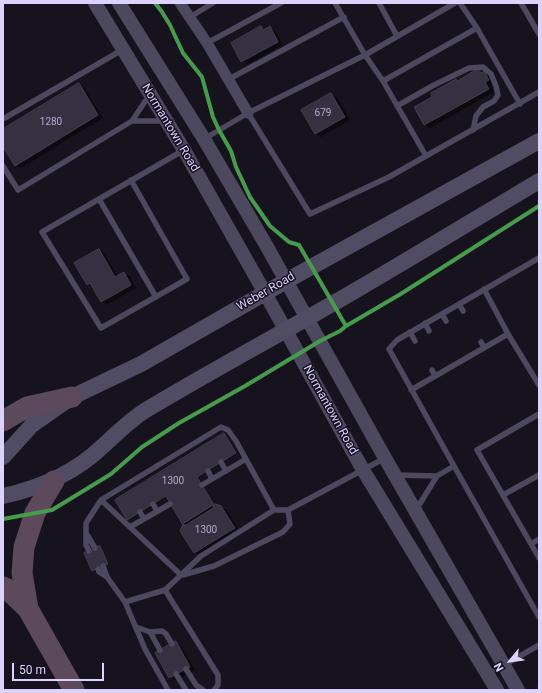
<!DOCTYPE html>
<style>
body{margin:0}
#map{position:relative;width:542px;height:693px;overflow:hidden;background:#16131e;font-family:Roboto,sans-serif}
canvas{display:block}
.frame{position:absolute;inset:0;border:4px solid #dcd3fc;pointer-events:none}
.north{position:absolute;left:490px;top:641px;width:40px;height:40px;-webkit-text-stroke:3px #150f22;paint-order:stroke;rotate:241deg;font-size:11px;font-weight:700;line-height:16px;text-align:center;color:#dcd3fc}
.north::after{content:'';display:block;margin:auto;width:14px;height:18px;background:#dcd3fc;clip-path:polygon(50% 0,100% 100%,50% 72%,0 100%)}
.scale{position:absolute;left:12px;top:663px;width:92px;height:18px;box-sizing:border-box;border:2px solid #dcd3fc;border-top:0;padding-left:5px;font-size:12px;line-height:14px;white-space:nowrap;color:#dcd3fc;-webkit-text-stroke:3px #150f22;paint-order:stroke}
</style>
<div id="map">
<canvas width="542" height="693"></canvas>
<div class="frame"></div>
<div class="north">N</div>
<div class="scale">50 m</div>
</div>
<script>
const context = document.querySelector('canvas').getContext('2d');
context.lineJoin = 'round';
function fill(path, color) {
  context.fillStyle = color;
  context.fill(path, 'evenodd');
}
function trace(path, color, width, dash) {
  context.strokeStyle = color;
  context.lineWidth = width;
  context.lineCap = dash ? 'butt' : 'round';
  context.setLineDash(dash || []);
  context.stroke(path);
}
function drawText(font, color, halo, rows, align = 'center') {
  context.font = font + ' Roboto,sans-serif';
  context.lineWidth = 3;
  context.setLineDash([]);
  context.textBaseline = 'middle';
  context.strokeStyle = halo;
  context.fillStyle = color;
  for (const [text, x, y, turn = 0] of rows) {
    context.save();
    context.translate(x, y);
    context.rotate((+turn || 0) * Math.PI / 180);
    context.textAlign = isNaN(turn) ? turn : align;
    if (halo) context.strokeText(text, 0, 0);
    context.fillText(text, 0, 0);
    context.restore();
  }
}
const shadow = new Path2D(`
 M261,28L265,30L270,28L275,31L283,45L248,64L242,61Z
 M478,70L489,75L494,83L490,85L494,92L430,128L425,125L415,107L434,97L456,80L458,81Z
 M79,84L84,87L103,118L21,168L15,165L3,145V130Z
 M331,94L337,97L350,120L321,137L315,134Z
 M99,250L104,253L118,277L124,273L130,276L136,288L107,305L101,301L93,287L88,284Z
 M224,434L237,454L197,478L214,506L221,507L227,510L240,532L200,556L195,552L184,524L167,497L129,520L128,519Z
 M100,547L109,564L95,571L93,570Z
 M176,642L181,646L195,670L176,680L170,677Z`);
const stream = new Path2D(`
 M538,687H539`);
const building = new Path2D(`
 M261,26L263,30L270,26L278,42L241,62L231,43Z
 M478,69L481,73L484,71L489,80L485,82L489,89L424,125L414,107L432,97L431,93L456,79L457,81Z
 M79,83L98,115L15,166L3,147V129Z
 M331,93L345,117L315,134L301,110Z
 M99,249L115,277L124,272L131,285L101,302L90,283L87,285L74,263Z
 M224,433L236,453L197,477L214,505L213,508L186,525H183L166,496L127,520L115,500Z
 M215,504L221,506L235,528L194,553L180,531L183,524Z
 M100,546L108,564L92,571L84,553Z
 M176,641L190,667L169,678L155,653Z`);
const service = new Path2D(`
 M335,3L365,55L383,81L426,156L539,92
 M379,3L397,36
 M460,3L477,28L520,104
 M521,3L539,34
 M190,17L213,3
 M207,43L281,3
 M229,79L344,17
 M383,81L477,28
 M150,94L132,121H165
 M397,106L434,85L469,68L483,67L491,74L496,86L498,95L494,101L483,107L476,116L473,130
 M248,113L310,214L389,177L426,156
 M3,119L122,50
 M204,139L248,113L365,55L455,3
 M3,166L18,190L132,121
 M131,180L187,279L101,328L42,232L184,150
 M99,199L156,297
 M484,289L508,334L539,385
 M459,304L463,311
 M442,314L446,321
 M425,323L429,331
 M410,332L415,341
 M481,342L484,347
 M432,370L435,376
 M411,390L508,334
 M221,462L226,471
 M454,466L539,617
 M208,471L212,479
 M397,475L437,476L454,466L389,349L397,340L539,258
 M202,485L246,459
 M503,495L539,475
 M153,504L157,511
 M416,510L437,476
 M140,512L144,519
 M130,527L170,504
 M86,534V545L89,551
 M539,539L531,544L539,558
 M531,544L477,450L539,414
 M95,548L86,533V523L101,500
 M103,566L107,577L125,602L145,649L168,690
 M98,569L99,572L107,577
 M181,575L101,500L221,427L228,430L236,441L274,510H288L385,458
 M183,575L214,566L283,532L290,524L288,510
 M125,602L165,590
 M136,627L150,632L160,650
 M150,632L162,631L166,634L172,644
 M186,669L196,685L203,690
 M176,674L186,690
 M487,675L539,645
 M214,690L218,685V675L165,590L201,556L274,510`);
const minor = new Path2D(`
 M180,3L207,43L248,113`);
const tertiary = new Path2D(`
 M95,3L184,150L265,293L363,470L497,690
 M119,3L204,139L266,245L385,458L518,690`);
const secondary = new Path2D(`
 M3,457L32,425L72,397L141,364L286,281L539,141
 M3,496C40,488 75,473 103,446C116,434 130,420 146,410C214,369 284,332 353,292C415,256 477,218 539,181`);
const motorway = new Path2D(`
 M3,421L27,407L72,397
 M3,587L7,589L28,609L74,690
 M28,609L22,573L24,547L35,513L54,481`);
const cycleway = new Path2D(`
 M155,3L162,12L170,25L183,53L202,77L213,117L219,130L231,151L236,167L250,197L270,226L289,242L299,245L346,326
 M3,519L52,510L111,474L142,447L179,423L245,386L320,341L340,331L346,326L399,295L539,206`);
const numberNames = [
 ["679",323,113],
 ["1280",51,122],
 ["1300",173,481],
 ["1300",206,530]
];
const streetNames = [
 ["Normantown Road",170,128,59],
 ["Weber Road",266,292,-30],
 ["Normantown Road",330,410,61]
];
fill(shadow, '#0007');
trace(stream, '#101b3e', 3.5);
fill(building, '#363140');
trace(building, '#443e51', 1);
trace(service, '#4c495e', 5.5);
trace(minor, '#4c495e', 11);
trace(tertiary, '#4c495e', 14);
trace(secondary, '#504c64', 16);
trace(motorway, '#5c495c', 21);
trace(cycleway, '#469c4c', 4);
drawText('10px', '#b2aacd', null, numberNames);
drawText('12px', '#dcd3fc', '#150f22', streetNames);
</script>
